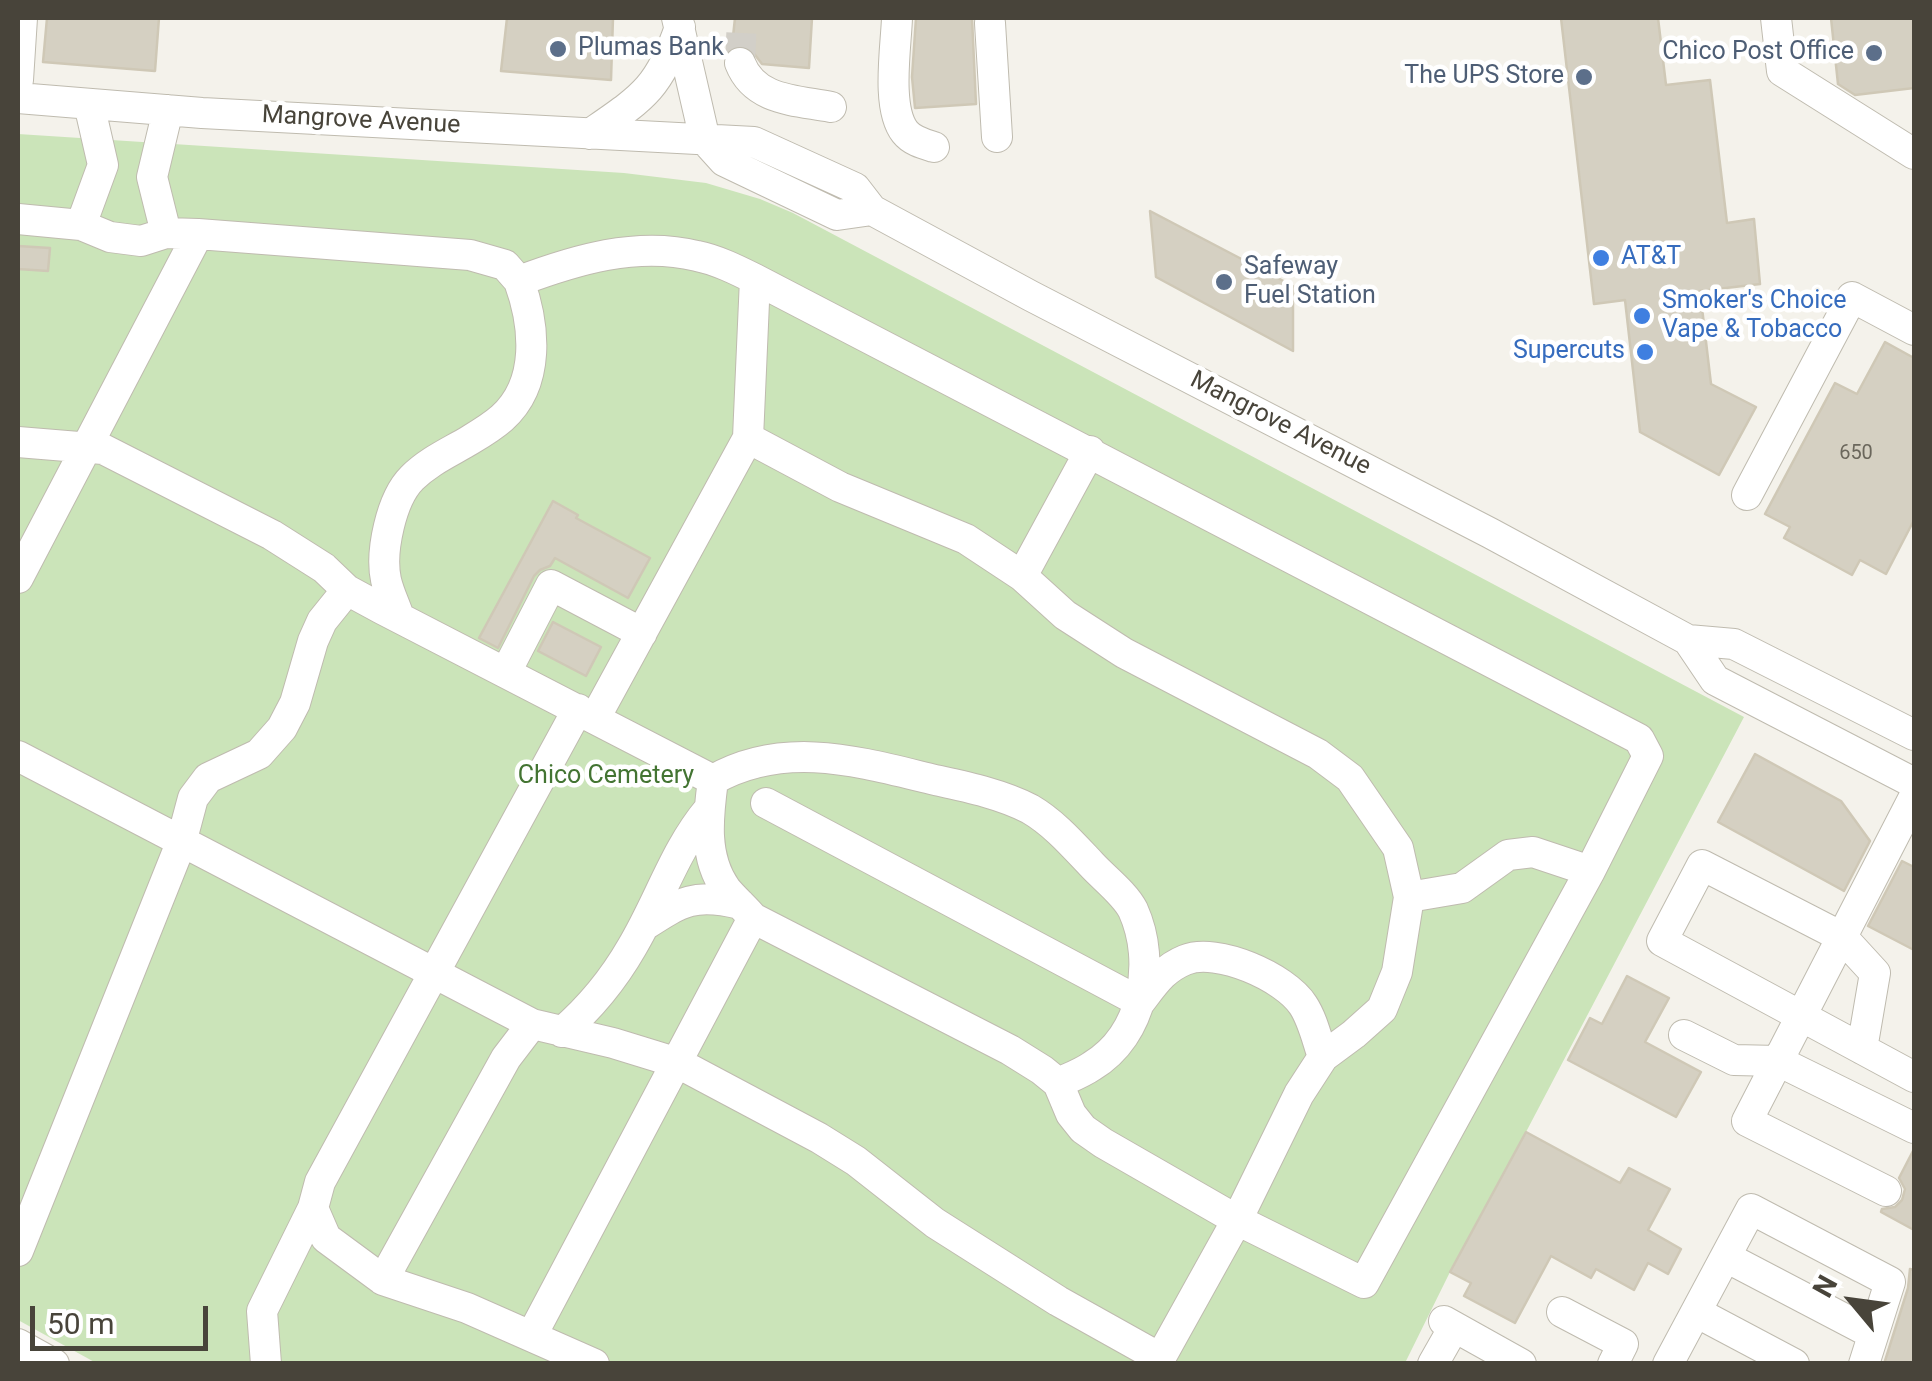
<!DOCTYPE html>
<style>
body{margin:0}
#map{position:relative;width:1932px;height:1381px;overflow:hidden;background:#f4f2eb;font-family:Roboto,sans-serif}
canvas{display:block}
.frame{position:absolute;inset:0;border:20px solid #48443a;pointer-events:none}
.north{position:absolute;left:1802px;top:1251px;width:100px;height:100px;-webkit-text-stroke:8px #fff;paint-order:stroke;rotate:299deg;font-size:28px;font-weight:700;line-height:40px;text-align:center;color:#48443a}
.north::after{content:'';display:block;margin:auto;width:35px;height:45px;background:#48443a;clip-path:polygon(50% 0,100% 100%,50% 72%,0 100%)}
.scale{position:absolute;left:30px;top:1306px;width:178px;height:45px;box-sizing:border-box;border:5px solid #48443a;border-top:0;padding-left:12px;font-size:30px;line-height:35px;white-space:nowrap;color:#48443a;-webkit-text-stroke:8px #fff;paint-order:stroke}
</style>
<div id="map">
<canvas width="1932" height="1381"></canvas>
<div class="frame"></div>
<div class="north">N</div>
<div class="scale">50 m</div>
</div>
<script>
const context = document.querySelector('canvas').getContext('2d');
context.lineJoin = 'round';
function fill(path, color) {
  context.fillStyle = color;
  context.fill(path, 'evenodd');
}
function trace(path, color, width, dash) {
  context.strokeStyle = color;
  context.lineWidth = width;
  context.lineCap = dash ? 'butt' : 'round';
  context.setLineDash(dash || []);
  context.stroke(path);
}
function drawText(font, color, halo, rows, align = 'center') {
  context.font = font + ' Roboto,sans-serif';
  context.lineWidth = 9;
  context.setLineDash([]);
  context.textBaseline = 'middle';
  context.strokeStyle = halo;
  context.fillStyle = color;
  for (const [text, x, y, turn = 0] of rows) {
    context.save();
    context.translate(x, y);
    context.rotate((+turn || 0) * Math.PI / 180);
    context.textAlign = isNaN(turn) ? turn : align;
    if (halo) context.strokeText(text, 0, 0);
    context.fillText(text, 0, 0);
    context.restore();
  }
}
const green = new Path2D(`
 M18,134L624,173L706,183L760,199L793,213L1744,717L1526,1132L1450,1272L1405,1363L98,1364L18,1320Z`);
const building = new Path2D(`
 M47,18H159L155,71L43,62Z
 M507,18H613L611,80L501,71Z
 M735,18H812L809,68L762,64L749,47L740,44L732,46Z
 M916,18H972L976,104L915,108L912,77Z
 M1561,18H1658L1666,85L1710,80L1727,223L1754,219L1760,284L1700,291L1711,384L1756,407L1719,475L1640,432L1625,300L1594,304Z
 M1831,18H1914V88L1855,95L1838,84Z
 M1150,211L1293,286V351L1156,277Z
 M18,246L50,248L48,271L18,269Z
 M1885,342L1914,358V520L1886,574L1860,560L1852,575L1784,538L1790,527L1765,514L1835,383L1857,394Z
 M553,501L578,515L576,518L650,558L628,598L555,558L550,566L540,570L534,576L498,648L479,638Z
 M553,622L601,647L586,676L538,651Z
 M1755,754L1841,801L1870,841L1844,891L1718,822Z
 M1902,861L1914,867V950L1868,926Z
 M1627,976L1669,998L1645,1042L1701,1072L1676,1117L1568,1060L1590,1018L1602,1024Z
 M1526,1132L1620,1183L1629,1168L1670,1189L1648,1230L1681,1249L1668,1274L1648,1263L1634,1290L1596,1269L1591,1278L1551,1256L1515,1323L1464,1296L1471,1283L1450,1272Z
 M1914,1149V1230L1881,1212L1882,1209L1895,1207L1902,1200L1905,1189L1899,1178Z
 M1910,1269L1914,1270V1364H1884L1908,1288Z`);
const minorTunnel = new Path2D(`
 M740,63L742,18`);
const minor = new Path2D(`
 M677,18L705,140L724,161L837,215L872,210
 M897,18C896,47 886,108 905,132C912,141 924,144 934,147
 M1776,18L1782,71L1914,154
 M990,23L997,137
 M740,63C755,101 795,100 831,107
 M18,80L22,18
 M18,98L202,113L754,142L855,188L872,210L1031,296L1490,533L1688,640L1734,644L1914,735
 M590,134C642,98 659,89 680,27
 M18,219L81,225L110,237L141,241L166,233L198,234L470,255L505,265L519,281C575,260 637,241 697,256C717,260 737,270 755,279L1639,739L1648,756L1590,871L1364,1283L1237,1220L1103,1143L1083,1129L1071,1114L1058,1083L1042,1070L1010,1050L753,918C745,908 734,899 726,889C703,857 708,817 713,780
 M81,225L103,165L89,104
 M166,233L152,177L168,110
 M748,438L840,487L966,539L1022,576L1065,615L1124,653L1318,754L1350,778L1398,848L1409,897L1397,972L1382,1009L1354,1034L1323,1057L1299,1094L1237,1220L1157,1364
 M18,442L103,449L272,535L324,568L347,590L382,609L713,780
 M1747,495L1852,297L1914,330
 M1022,576L1090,451
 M18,578L198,234
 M399,617C395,605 389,593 386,580C380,552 391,499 412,478C429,461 450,452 470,440C480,434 493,426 502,418C541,383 535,325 519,281
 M1688,640L1715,680L1914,783
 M506,672L551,585L642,633
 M578,709L320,1182L313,1208L326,1238L383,1280L467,1308L594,1364
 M595,718L748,438L755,279
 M18,756L532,1024L613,1043L678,1063L819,1138L856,1161L935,1223L1058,1301L1160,1358
 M713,780C785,739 860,762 935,780C967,787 1001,794 1030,809C1054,823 1073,845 1092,865C1104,878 1125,894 1133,910C1157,963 1143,1035 1092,1066C1082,1073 1069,1078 1058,1083
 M766,803L1140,1002C1154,984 1163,969 1185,960C1217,947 1285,977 1303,1005C1313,1020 1317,1040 1323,1057
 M1409,897L1462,888L1508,855L1533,852L1590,871
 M645,925C682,901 695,893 740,904
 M562,1032C591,1007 613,980 632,947C659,902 675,849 709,809
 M1684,1035L1734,1060L1778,1061L1914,1128
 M1862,1049L1875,973L1842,937L1702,865L1662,941L1914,1077
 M1886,1191L1747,1121L1913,799
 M18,1251L181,843L193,798L208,778L259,754L282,728L295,703L313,641L322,621L347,590
 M1726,1257L1873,1334
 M383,1280L506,1058L532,1024
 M1562,1312L1623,1344L1613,1364
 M1696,1312L1794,1364
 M1444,1321L1521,1364
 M532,1335L753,918
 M18,1344L54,1364
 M266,1364L262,1311L313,1208
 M1433,1364L1454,1327
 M1668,1364L1751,1209L1890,1282L1864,1364`);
const markers = [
 [558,49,10,"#5c6f8a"],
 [1874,53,10,"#5c6f8a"],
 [1584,77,10,"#5c6f8a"],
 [1601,258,10,"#3f7fe0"],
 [1224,282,10,"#5c6f8a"],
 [1642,316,10,"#3f7fe0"],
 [1645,352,10,"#3f7fe0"]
];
const numberNames = [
 ["650",1856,454]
];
const serviceNames = [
 ["Plumas Bank",578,49],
 ["Chico Post Office",1854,53,"right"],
 ["The UPS Store",1564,77,"right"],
 ["Safeway",1244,268],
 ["Fuel Station",1244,297]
];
const streetNames = [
 ["Mangrove Avenue",361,121,3],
 ["Mangrove Avenue",1280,424,27]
];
const shopNames = [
 ["AT&T",1621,258],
 ["Smoker's Choice",1662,302],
 ["Vape & Tobacco",1662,331],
 ["Supercuts",1625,352,"right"]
];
const parkNames = [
 ["Chico Cemetery",606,777]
];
fill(green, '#cbe4b9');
fill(building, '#d5d0c2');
trace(building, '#cfc8b6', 2.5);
trace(minorTunnel, '#d2cfc8', 30, [30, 15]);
trace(minor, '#bfbbaf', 32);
trace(minor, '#fff', 30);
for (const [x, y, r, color] of markers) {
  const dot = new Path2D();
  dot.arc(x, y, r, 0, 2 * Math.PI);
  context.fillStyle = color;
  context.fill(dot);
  trace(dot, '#fff', 4);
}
drawText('20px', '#6b675c', null, numberNames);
drawText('25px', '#4e5e75', '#fff', serviceNames, 'left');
drawText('25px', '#48443a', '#fff', streetNames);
drawText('25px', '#366cbe', '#fff', shopNames, 'left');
drawText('25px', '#437432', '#fff', parkNames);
</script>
